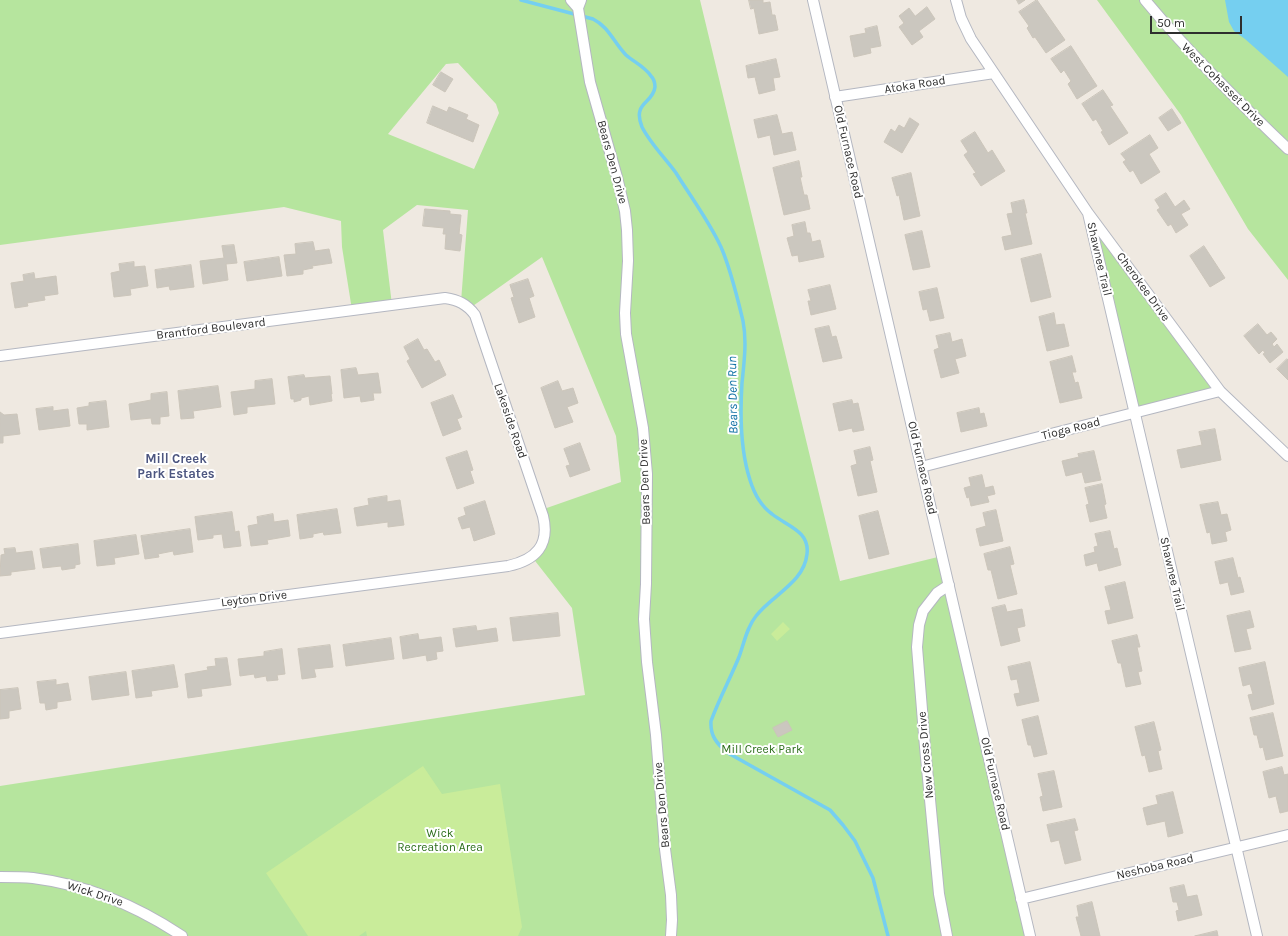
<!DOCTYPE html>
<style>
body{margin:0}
#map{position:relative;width:1288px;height:936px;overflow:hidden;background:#efe9e1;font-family:Karla,sans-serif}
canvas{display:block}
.scale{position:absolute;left:1150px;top:16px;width:92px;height:18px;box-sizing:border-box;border:2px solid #2e2e2e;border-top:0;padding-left:5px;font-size:12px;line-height:14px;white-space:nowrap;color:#2e2e2e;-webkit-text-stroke:3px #fff;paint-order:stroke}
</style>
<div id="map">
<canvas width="1288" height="936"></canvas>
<div class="scale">50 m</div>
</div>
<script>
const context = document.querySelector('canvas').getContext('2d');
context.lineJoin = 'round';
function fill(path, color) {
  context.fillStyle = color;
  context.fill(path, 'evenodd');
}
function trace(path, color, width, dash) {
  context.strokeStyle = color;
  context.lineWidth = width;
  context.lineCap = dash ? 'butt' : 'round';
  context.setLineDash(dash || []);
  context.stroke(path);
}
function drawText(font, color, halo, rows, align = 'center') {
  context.font = font + ' Karla,sans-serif';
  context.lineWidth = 4;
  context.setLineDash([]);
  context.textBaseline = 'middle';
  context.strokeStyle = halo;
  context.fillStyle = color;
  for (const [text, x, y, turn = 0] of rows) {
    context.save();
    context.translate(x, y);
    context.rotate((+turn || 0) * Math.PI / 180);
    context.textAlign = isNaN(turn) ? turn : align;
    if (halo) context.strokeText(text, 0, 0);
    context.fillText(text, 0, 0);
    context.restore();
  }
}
const green = new Path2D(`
 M0,0H700L840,581L942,556L1030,936H0V786L585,695L572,608L532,557L543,543L541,510L621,482L616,436L542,257L470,308L461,302L468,210L417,205L383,230L392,305L352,310L342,247L341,221L284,207L0,245ZM458,63L496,104L499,113L474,169L388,134L446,64Z
 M1097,0H1288V280L1248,229L1181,115Z
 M1088,213L1220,391L1135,413Z`);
const pitch = new Path2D(`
 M783,622L790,629L777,641L771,634Z
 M423,766L442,794L500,784L522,927L518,936H367L366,931L359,936H308L266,873Z`);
const water = new Path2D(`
 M1225,0H1288V77L1245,39L1234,31L1229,22Z`);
const stream = new Path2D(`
 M521,0L593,19C609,27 614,43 626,55C634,62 645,67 651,76C654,79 655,83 655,87C653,104 632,102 642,127C650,143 665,158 676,173C691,197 709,221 721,247C731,270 737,296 743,321C747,341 744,363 742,383C740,414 740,449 750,480C754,493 761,506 772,514C787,526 810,531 807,554C804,583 772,595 756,616C747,627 744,643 739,657C730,679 719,699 711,721C710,736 717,744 728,753L830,810L843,825L855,841L873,878L888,936`);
const building = new Path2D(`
 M749,0H763V3L770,2L772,15H775L778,30L759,34L754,8L751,9Z
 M1017,0H1025L1019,4Z
 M1037,0L1065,40L1046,53L1035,37L1033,38L1027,28L1029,26L1019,12Z
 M927,7L935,19L919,31L923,37L912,45L899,27L904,23L899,16L909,8L915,16Z
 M877,26L881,46L870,48L871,53L854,57L850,36L866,33L865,29Z
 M1071,46L1097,86L1077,99L1068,84L1071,81L1064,70L1061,73L1051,59Z
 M776,59L780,77L773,78L775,90L759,94L755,77L748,78L746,66Z
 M441,72L453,79L445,92L433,85Z
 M1103,90L1113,105L1110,106L1128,133L1109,145L1101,132L1103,131L1096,119L1093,121L1082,104Z
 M433,106L447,112L449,107L468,115L466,119L479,125L473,142L427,123Z
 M1172,109L1181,123L1168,131L1159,118Z
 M777,115L782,134L792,132L796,150L774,155L770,135L758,138L754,120Z
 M910,118L919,124L902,153L884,142L891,129L895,132L899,125L904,128Z
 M975,132L988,153L992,150L1005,171L981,186L973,174L976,173L964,155L968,152L961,141Z
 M1150,135L1158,148L1149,154L1160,172L1141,184L1133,170L1130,172L1123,162L1126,160L1121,154Z
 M799,161L802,177H800L804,195H807L810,209L784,215L773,168Z
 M911,173L920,216L904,220L899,195L897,196L892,178Z
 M1166,193L1175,207L1184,200L1190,209L1181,214L1188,225L1176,233L1171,224L1168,226L1157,210L1160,208L1155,200Z
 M1024,200L1027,213H1025L1032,244L1005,250L1002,237L1012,235L1007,214L1013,213L1011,203Z
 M425,209L450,211V214L461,215L459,234L462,235L460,251L445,249L446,234H443L444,228L423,226Z
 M805,222L807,233H810L812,242L820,240L824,257L799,262L798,255L792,256L787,238L794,236L792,225Z
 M922,231L930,267L913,270L905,235Z
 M313,242L315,251L329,249L332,263L312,266L313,268L303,270V274L287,276L284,255L296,254L295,244Z
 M234,245L237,263L226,264L228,280L203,284L200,261L224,258L222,246Z
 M1204,246L1225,278L1210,287L1190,256Z
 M1041,254L1051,297L1031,302L1021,259Z
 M279,257L282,276L247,281L244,262Z
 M134,262V267L145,266L148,286L130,289L131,295L114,297L111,273L120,271L119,264Z
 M191,265L194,287L170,290L169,286L157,288L155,270Z
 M34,273L35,279L56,276L58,294L44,296L45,300L27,303L28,306L15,308L11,283L24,281L23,275Z
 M528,279L534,296L529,298L535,317L519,323L511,298L514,297L510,285Z
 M830,285L836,309L811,315L808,301H811L808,290Z
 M937,288L944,318L930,321L927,309L923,310L919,292Z
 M1054,313L1056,325L1064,324L1069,346L1047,351L1039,317Z
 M1258,324L1267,335L1271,332L1277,339L1272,344L1274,347L1277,344L1283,352L1270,363L1263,354L1265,353L1263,350L1259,354L1244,336Z
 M829,326L832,337L836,336L842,358L823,362L815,329Z
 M950,333L952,342L962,339L966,356L955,359L959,373L941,378L934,350L939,348L936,336Z
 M418,339L424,350L427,349L435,362L439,360L446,375L422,388L407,361L410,359L404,347Z
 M1072,356L1076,372H1072L1075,383L1078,382L1082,398L1060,403L1050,362Z
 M1287,359L1288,360V380L1277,369Z
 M356,368L358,375L378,373L381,393H373L374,400L361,402L360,396L344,398L341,370Z
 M304,375L305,378L330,376L332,394H331L332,401L310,405L309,396L301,398V400L294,402V399H291L288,377Z
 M272,379L275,404L247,407V413L234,415L231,392L255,389V381Z
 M558,381L562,391L573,388L578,403L567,407L573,422L555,428L541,388Z
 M218,386L221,407L193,411L194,418L181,419L178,391Z
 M167,392L169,416L160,417V424H152L151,418L131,420L129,404L151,400V394Z
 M453,395L462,417L457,419L461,429L443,436L431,403Z
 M852,400L853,404L858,403L864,430L853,432L852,428L839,431L833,404Z
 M106,401L109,427L87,430V424H79L77,408L89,406V403Z
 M53,407V411L68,409L70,426L39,430L36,409Z
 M979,408L980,414L984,413L987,426L961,432L957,413Z
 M0,412L4,415L17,414L20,434L3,436V443H0Z
 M1215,429L1221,460L1181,468L1177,450L1202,445L1199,432Z
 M580,443L590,470L570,477L566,466L570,465L564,449Z
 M870,447L873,460L870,461L877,492L858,496L851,466L857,464L854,451Z
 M467,451L473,470L470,471L474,483L457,489L446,458Z
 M1094,451L1101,480L1085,483L1082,472L1066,476L1062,461L1079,457L1078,454Z
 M982,475L985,488L993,486L995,494L987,496L989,502L971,506L969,497L967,498L964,488L971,486L969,478Z
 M1102,484L1106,504L1104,505L1107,518L1090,522L1086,505L1089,504L1085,488Z
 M387,496V502L400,500L404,525L388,527V522L357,526L354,508L369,505L368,499Z
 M485,501L495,534L474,541L470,527L462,529L458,518L466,515L464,508Z
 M1218,502L1221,515L1227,514L1231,530L1225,532L1227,541L1212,544L1210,532L1207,533L1200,505Z
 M337,509L341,533L324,535L323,532L313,534V537L300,539L297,515Z
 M996,510L1003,541L980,546L976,529L986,526L983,513Z
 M878,511L889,554L869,559L859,516Z
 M232,512L235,532L239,531L241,546L224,548L222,534L213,535V538L198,540L195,517Z
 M273,514L274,522L288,520L290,536L267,540L268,544L251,546L248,526L258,524L257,517Z
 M190,529L193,552L174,555L173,551L158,554L159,557L145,559L141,536Z
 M1110,531L1114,549L1117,548L1121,565L1099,571L1097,563L1086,566L1084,555L1095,552L1094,547L1098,546L1095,534Z
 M136,535L139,554L114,558L115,564L97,566L94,541Z
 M78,544L80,564L75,565V568L62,570L61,566L43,568L40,549Z
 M1010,547L1014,564L1010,565L1017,594L998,599L991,570H988L984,554Z
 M15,548L16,553L32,551L35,569L11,572V575L0,576L1,555L5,554L4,549Z
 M1233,558L1238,578L1240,577L1244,592L1231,595L1228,582L1220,584L1215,562Z
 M1125,582L1133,618L1108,624L1105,611L1111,610L1105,587Z
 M1005,605L1007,612L1022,609L1025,626L1017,628L1020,641L1001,646L992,608Z
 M1250,611L1254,627L1246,629L1251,649L1235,652L1227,616Z
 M558,613L560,636L513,641L510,618Z
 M476,626L477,631L496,628L498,641L456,647L453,629Z
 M418,634L419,640L441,637L443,651L436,652L437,659L427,661L426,655L403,659L400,637Z
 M1137,635L1140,647H1137L1142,671L1138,672L1141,684L1126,687L1121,663H1118L1112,641Z
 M391,638L394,659L346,666L343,645Z
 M330,645L333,667L314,669L316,677L302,679L298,649Z
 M282,649L285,674L277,675L278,680L267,681L266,676L255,678L254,674L240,676L238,659L264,656V652Z
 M227,658L231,685L201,689L202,696L188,698L185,674L208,670L207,667L216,666L215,659Z
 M1030,662L1039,701L1017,706L1014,694L1020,693L1017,679L1011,680L1008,667Z
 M1265,662L1274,704L1252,710L1248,695L1253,694L1250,684L1243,686L1239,668Z
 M174,665L178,687L151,691L152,696L136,698L132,671Z
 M126,672L129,695L92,700L89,677Z
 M56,680V685L68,683L71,700L57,702V708L46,710L45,703H40L37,682Z
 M18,688L21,709L9,711V718L0,719V690Z
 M1273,713L1283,756L1266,760L1263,747L1260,748L1257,735H1254L1250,718Z
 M1038,716L1047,754L1034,757L1031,745H1028L1022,720Z
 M787,721L792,730L778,737L773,728Z
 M1154,722L1161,750L1158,751L1162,769L1149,772L1145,755L1142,756L1135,727Z
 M1282,767L1284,775L1288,774V811L1280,813L1276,796L1269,798L1263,772Z
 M1054,771L1062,807L1043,811L1040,797L1043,796L1038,774Z
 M1173,792L1183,833L1168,837L1165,821L1147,825L1143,808L1158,804L1156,796Z
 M1075,819L1078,830L1074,831L1081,860L1065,864L1059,840L1051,842L1047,825Z
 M1184,885L1187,897L1197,895L1202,915L1178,921L1176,911L1179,910L1177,902H1173L1170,888Z
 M1092,902L1100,936H1081L1076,917H1079L1077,906Z
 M1217,931L1218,936H1195Z`);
const minor = new Path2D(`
 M571,0L578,8
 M581,0L578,8L590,82L617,177L625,211L627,230L628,261L625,313L626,334L643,428L647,474L646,584L644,619L647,662L656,735L665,849L671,895L672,920L671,936
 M813,0L1030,936
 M956,0L961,18L971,39L1088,213L1220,391L1288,456
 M1145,0C1189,53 1238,101 1288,149
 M835,97L994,73
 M1088,213L1257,936
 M0,356L445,298C458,300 467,304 475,315L543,516C550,545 536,560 508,566L0,633
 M921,467L1220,391
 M0,877C11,877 23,877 33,878C88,885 137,906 182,936
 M1021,899L1288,835
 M947,936L939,894L925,747L917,647L919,625L923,611L937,593L949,585`);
const streetNames = [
 ["Atoka Road",915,85,-9],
 ["West Cohasset Drive",1223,85,45],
 ["Old Furnace Road",848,152,77],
 ["Bears Den Drive",612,162,75],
 ["Shawnee Trail",1099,259,77],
 ["Cherokee Drive",1143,287,54],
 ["Brantford Boulevard",211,329,-7],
 ["Lakeside Road",510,421,71],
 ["Tioga Road",1071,429,-14],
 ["Old Furnace Road",922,468,77],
 ["Bears Den Drive",645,482,-92],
 ["Shawnee Trail",1172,574,77],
 ["Leyton Drive",254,599,-7],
 ["New Cross Drive",926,755,-95],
 ["Old Furnace Road",995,784,77],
 ["Bears Den Drive",662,805,-95],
 ["Neshoba Road",1155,867,-13],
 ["Wick Drive",95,894,18]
];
const parkNames = [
 ["Mill Creek Park",762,750],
 ["Wick",440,834],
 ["Recreation Area",440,848]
];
const waterNames = [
 ["Bears Den Run",733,395,-91]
];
const neighbourhoodNames = [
 ["Mill Creek",176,459],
 ["Park Estates",176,474]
];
fill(green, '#b6e59e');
fill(pitch, '#c9ec9a');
fill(water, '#75cff0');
trace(stream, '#75cff0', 3.5);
fill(building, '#cbc7bf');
trace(building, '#cbc5ba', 1);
trace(minor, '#b4b7c1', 12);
trace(minor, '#fff', 10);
drawText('12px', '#2e2e2e', '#fff', streetNames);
drawText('12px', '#2c6e1b', '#fff', parkNames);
drawText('italic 13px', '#0d6fa3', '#fff', waterNames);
drawText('bold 13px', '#4d5680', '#fff', neighbourhoodNames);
</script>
